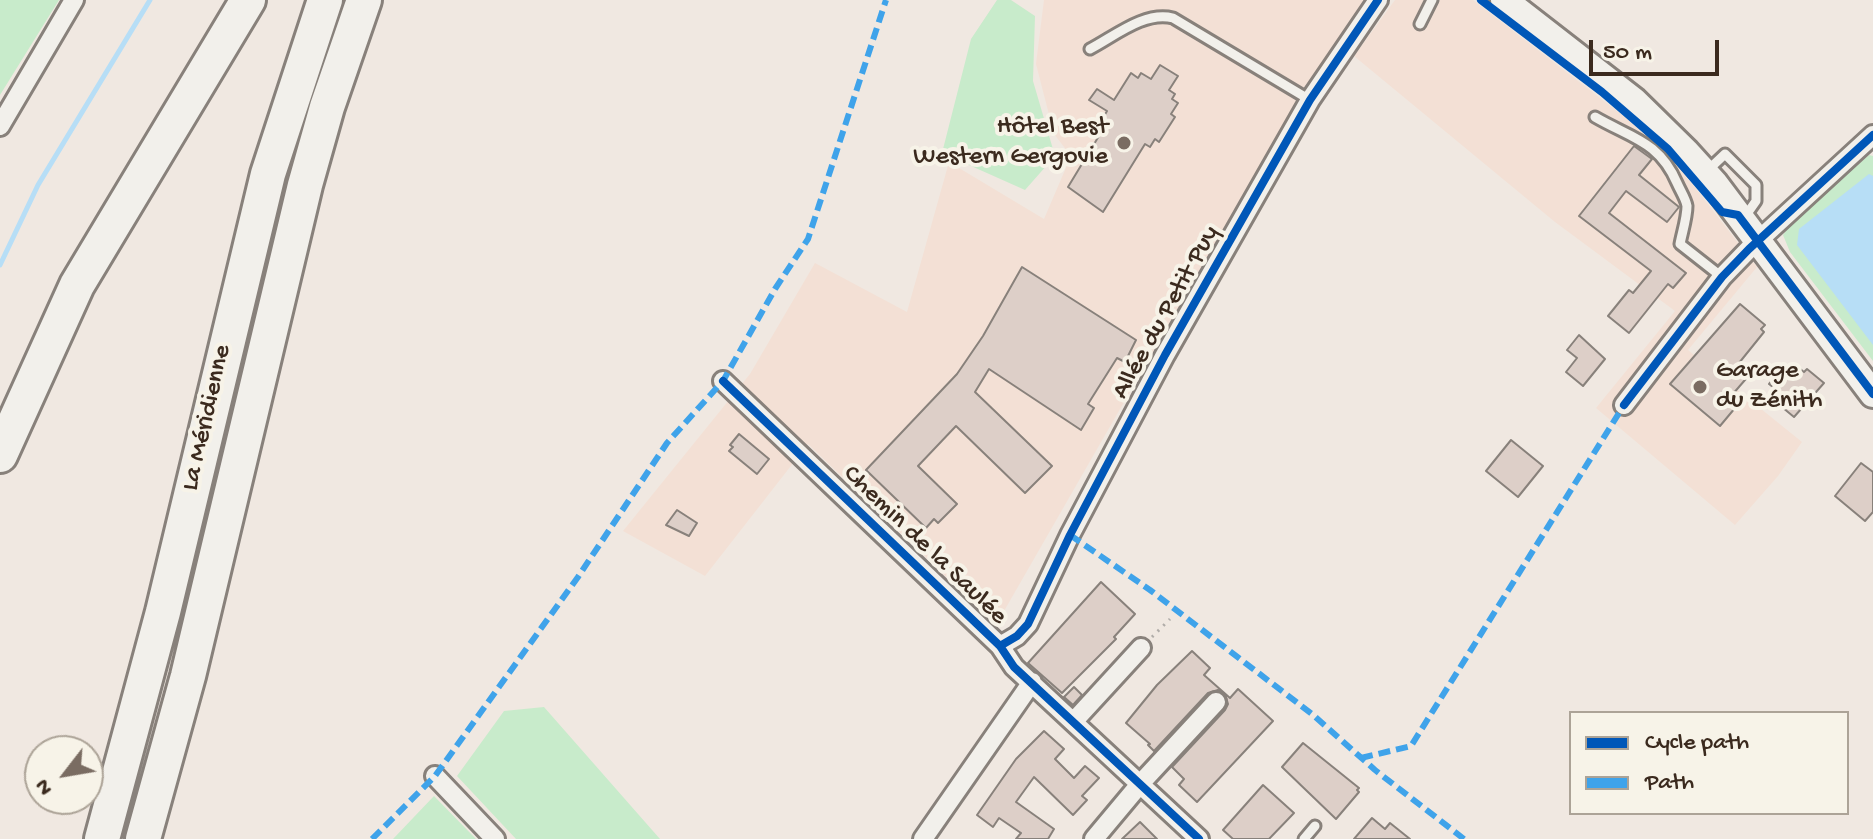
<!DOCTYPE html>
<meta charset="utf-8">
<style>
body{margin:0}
#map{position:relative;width:1873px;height:839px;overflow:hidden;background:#f0e8e1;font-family:"Gochi Hand",sans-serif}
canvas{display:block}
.legend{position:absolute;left:1569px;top:711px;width:280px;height:104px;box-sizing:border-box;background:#f7f3e8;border:2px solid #aca397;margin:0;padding:10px 14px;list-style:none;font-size:24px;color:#3b2a1e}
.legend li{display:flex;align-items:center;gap:16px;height:40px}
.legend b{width:40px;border:2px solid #aca397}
.north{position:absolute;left:24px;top:735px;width:80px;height:80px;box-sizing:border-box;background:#f7f3e8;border:2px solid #aca397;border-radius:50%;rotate:239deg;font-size:22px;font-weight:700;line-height:32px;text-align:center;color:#3b2a1e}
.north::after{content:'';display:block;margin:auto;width:28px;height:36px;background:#7a6c62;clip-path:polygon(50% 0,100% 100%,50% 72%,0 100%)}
.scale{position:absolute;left:1589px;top:40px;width:130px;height:36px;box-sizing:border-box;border:4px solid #3b2a1e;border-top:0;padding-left:10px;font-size:24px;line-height:28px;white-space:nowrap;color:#3b2a1e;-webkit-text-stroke:6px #f7f3e8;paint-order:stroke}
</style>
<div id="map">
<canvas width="1873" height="839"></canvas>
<ul class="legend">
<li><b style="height:10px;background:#0057b8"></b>Cycle path</li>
<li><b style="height:10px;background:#3fa3ea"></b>Path</li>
</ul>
<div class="north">N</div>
<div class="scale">50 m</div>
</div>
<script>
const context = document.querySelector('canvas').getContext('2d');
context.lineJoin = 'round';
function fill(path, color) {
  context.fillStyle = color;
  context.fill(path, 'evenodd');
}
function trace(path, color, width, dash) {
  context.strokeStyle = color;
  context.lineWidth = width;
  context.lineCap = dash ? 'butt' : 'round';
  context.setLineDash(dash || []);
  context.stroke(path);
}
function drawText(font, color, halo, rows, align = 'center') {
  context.font = font + ' "Gochi Hand",sans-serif';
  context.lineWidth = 8;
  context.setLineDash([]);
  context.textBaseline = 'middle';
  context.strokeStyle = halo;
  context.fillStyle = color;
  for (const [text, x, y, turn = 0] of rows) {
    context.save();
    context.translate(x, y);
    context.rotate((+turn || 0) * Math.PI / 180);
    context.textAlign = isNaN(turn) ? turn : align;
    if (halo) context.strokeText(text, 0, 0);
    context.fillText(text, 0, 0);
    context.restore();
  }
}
const built = new Path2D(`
 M1044,0H1365L1286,120L996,625L808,444L705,576L623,531L750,374L815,263L907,312L949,162L1044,219L1071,156L1054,134L1036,64Z
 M1395,0H1473L1630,121L1665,153L1693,185L1757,267L1688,350L1802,442L1778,476L1735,525L1596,408L1675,311L1555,222L1354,56Z`);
const green = new Path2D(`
 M0,0H59L0,95Z
 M997,0H1011L1035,16L1033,81L1055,156L1025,190L942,153L971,39Z
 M1869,155L1873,156V361L1790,252L1783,235L1798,215Z
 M544,707L660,839H516L457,776L504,711Z
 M434,796L476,839H393Z`);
const water = new Path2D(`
 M1869,174L1873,176V345L1797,245L1799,229Z`);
const stream = new Path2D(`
 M0,265L38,185L150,0`);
const building = new Path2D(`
 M1160,65L1178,76L1169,90L1175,94L1172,99L1178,103L1171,114L1175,117L1159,142L1155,139L1150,147L1145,144L1103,212L1068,187L1108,121L1103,118L1107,111L1089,100L1097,89L1114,100L1131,73L1138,78L1141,73L1151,79Z
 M1634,146L1652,159L1639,175L1679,207L1667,222L1626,191L1609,213L1686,273L1673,288L1668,284L1629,333L1608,316L1629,290L1633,293L1651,271L1579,216Z
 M1022,267L1136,340L1125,362L1117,358L1088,404L1094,408L1081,430L989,369L975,392L1052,466L1025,493L956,426L918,466L957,504L938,523L934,519L926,528L866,470L957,374L983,336Z
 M1740,304L1765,325L1761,329L1764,332L1739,363L1751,373L1732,395L1740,402L1720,426L1670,384Z
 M1579,335L1605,359L1583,386L1566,372L1577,358L1567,350Z
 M1799,368L1804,372L1807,369L1824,383L1794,417L1771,398L1778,391L1769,384L1781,370L1790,378Z
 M739,434L769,459L757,474L729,451L733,447L730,445Z
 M1511,440L1543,466L1518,497L1486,471Z
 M1861,463L1873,472V512L1865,521L1835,496Z
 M677,510L697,523L689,536L666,525Z
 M1101,582L1135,614L1114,637L1116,639L1062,693L1028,663Z
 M1192,651L1210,668L1204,675L1230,698L1238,689L1273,721L1197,802L1179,785L1184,779L1172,767L1225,710L1228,704L1225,694L1218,690L1208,693L1154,751L1148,745L1150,744L1126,723L1157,685Z
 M1074,687L1082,695L1073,705L1064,697Z
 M1044,731L1064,749L1055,759L1074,778L1085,766L1099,778L1082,796L1087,800L1073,815L1034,777L1016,802L1054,829L1048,839H1016L1021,833L999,818L993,827L977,815L1016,759Z
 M1303,743L1359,788L1357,790L1359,792L1336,819L1282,767Z
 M1263,785L1294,813L1269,839H1233L1223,830Z
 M1372,818L1385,829L1390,823L1410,839H1354Z
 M1140,822L1157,839H1122Z`);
const path = new Path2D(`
 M1152,637L1170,619`);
const lane = new Path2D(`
 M1420,24L1432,0
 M1090,49C1115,36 1144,11 1173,18L1310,100
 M1595,117C1631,138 1659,141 1677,183C1680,190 1686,199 1687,206C1687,218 1682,233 1680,244L1722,277
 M1707,171L1725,154L1756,185V201L1744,218
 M1304,839L1315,826`);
const street = new Path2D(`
 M0,126L74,0
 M723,381L1000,646L1014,667L1199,839
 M1624,405L1722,277L1749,249L1873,135
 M1000,646L1017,636L1028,624L1070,535L1165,355L1310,100L1378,0
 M1074,721L1141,648
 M435,776L495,839
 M923,839L1032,682
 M1094,839L1140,784L1216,702`);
const secondary = new Path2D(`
 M1504,0L1634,101L1686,152L1715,184L1873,394`);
const highway = new Path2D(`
 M0,455L77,285L248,0
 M102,839L163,612L268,174L325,0
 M143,839L188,676L305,185L327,107L364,0`);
const quiet = new Path2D(`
 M1070,535L1150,590L1312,714L1375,770L1464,839
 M1361,758L1411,746L1624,405
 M372,839L435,776L578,577L667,443L723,381L775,289L808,239L886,0`);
const cycleway = new Path2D(`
 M1481,0L1602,92L1668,149L1722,212L1738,215L1873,394
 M723,381L1000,646L1014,667L1199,839
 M1624,405L1722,277L1749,249L1873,135
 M1000,646L1017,636L1028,624L1070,535L1165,355L1310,100L1378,0`);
const markers = [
 [1124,143,8,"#7a6c62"],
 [1700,387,8,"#7a6c62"]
];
const poiNames = [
 ["Hôtel Best",1108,128],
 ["Western Gergovie",1108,158],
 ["Garage",1716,372,"left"],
 ["du Zénith",1716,402,"left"]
];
const streetNames = [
 ["Allée du Petit Puy",1167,313,-61],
 ["La Méridienne",208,418,-77],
 ["Chemin de la Saulée",924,546,44]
];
fill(built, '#f3e0d5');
fill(green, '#c8ebcb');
fill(water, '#b7def6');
trace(stream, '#b7def6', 5);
fill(building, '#ddcfc8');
trace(building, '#88817b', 2);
trace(lane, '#88817b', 15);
trace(street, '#88817b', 24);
trace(secondary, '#88817b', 32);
trace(highway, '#88817b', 40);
trace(path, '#b0aca8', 3, [2, 6]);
trace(lane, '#f2f0eb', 9);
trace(street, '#f2f0eb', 18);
trace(secondary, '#f2f0eb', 26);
trace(highway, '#f2f0eb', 34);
trace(quiet, '#3fa3ea', 6, [12, 6]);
trace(cycleway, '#0057b8', 8);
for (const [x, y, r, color] of markers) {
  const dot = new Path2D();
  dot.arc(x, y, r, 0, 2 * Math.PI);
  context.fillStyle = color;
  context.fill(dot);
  trace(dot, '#f7f3e8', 3);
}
drawText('26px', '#3b2a1e', '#f7f3e8', poiNames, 'right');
drawText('26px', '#3b2a1e', '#f7f3e8', streetNames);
</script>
